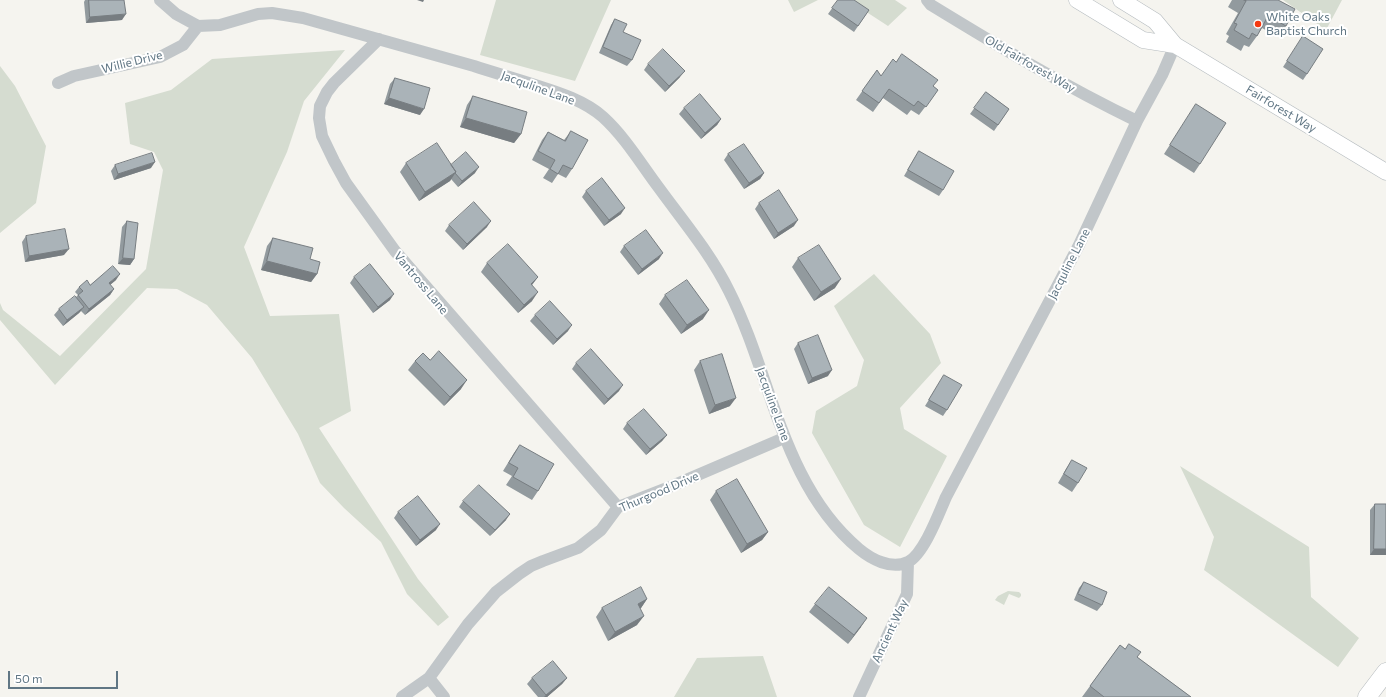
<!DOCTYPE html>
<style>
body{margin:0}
#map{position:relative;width:1386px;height:697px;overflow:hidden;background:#f5f4ef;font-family:Commissioner,sans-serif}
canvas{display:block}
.scale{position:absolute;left:8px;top:671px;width:110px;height:18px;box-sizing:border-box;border:2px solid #607684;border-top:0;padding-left:5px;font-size:12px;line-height:14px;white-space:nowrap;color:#607684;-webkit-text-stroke:3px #fff;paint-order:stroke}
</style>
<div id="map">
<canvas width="1386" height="697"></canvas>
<div class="scale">50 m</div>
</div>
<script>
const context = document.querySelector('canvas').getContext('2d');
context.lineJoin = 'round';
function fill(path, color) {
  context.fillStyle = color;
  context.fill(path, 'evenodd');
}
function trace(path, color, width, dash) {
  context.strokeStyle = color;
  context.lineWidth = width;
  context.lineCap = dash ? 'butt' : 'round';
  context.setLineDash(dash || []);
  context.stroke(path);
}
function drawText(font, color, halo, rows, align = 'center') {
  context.font = font + ' Commissioner,sans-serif';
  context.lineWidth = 4;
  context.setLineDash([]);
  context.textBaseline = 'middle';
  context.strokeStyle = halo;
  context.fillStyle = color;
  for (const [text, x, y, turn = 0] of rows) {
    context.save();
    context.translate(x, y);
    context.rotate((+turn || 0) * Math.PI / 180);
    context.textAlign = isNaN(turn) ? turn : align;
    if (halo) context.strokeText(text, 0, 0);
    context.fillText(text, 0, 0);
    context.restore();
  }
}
const green = new Path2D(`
 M496,0H611L575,81L480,55Z
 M788,0H818L794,12Z
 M848,0H895L907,8L888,26Z
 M1283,0H1342L1326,30Z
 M345,50L304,101L287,152L244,247L270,316L339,314L351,411L319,428L418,579L449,617L438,626L407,594L381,542L344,508L320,483L298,434L252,358L207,305L177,289L147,288L55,385L0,320V303L3,310L60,356L146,269L163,170L154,152L130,144L125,103L171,90L212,59Z
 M0,66L15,86L46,146L36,203L0,233Z
 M874,274L930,334L941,363L900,408L904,429L947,456L900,547L864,525L812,433L816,411L857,386L864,360L834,306Z
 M1180,466L1309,547L1311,597L1359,638L1338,667L1204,570L1214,537Z
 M1008,591L1019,592L1021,594V596L1019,598L1009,594L1004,605L995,600L998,596Z
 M763,656L777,697H674L697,658Z`);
const street = new Path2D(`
 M160,0L176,14L198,26L220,25L258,14L272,13L303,18C360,34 417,50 474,66C495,73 517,79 538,86C560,93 585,101 603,117C625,137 641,164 659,188C683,221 711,254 729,291C772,376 782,485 859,549C871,559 891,570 908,562C924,554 939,513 946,497L1079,245L1137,121L1162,75L1175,45
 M927,0L931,5C998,46 1066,87 1137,121
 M379,39L334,83L327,92L320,106L319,118L322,136L334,161L346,183L395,251L618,507
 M58,83L74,76L160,57L183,45L198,26
 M429,678L444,697
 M402,697L429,678L468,624L496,592L519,574L531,566L543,561L578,548L601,530L618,507L672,486L784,438
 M859,697L907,594L908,562`);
const secondary = new Path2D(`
 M1077,0L1143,40L1175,45
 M1121,0L1155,21L1175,45L1386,172`);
const primary = new Path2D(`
 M1367,697L1386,672`);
const wall = new Path2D(`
 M85,0H124L122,20L86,23L84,2Z
 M838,0L869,10L854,32L828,14Z
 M1232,0H1278L1286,26L1278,37L1262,28L1257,36L1249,47L1244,45L1241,51L1226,42L1229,36L1226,34L1238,13L1228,7Z
 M615,19L623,32L632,60L627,66L599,53L611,25Z
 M1303,36L1307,74L1303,80L1283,67Z
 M648,64L680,77L665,92L644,70Z
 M877,70L881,76L933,86L938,90L919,115L911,110L907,115L883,98L873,112L856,100Z
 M395,78L420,115L384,104L390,84Z
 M986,92L1009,109L994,131L970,114Z
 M473,96L521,134L514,143L460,127L467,105Z
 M1196,104L1200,164L1194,173L1164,154Z
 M684,108L721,119L717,125L701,139L679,114Z
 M571,131L572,169L566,178L558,174L552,183L543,178L549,169L532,160L542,140L548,132L564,140Z
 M919,151L943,190L939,196L904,176L915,157Z
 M728,154L764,173L760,179L744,189L724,160Z
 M406,163L451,165L475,173L458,187L451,179L450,181L419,201L400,172Z
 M115,165L151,168L114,180L111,171Z
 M586,191L621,214L604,226L582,197Z
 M759,203L794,226L774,239L755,209Z
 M127,221L134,259L130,265L118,264L122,227Z
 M449,225L487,227L463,250L445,231Z
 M26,236L64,255L25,262L22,242Z
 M273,238L310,259L317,274L311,282L261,270L267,246Z
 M624,246L659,259L638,275L620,252Z
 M798,258L835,288L814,301L792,267Z
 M487,263L538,277L532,285V301L518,313L481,272Z
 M354,277L390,300L373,313L350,283Z
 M116,280L110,285L114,289L110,295L85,315L81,311L79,313L63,326L54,315L59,309L76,297L78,295L75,292L79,287Z
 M665,295L703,319L681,334L659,304Z
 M535,315L568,331L553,345L530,321Z
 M798,343L828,376L808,384L794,349Z
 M415,361L461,389L444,406L408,370Z
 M700,361L730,406L709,414L694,370Z
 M576,363L619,391L604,405L572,369Z
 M944,375L947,410L943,416L925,406Z
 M627,423L667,435L662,441L646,455L623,429Z
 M520,445L538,491L532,500L506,485L512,476L503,471L514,453Z
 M1072,460L1078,483L1072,492L1058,483L1066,469Z
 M716,491L768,532L762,540L741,553L710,500Z
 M463,501L506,520L490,536L459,507Z
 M1375,504L1386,555H1370V510Z
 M398,512L436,530L416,546L394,518Z
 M1084,582L1102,605L1097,611L1074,600L1079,588Z
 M647,599L641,608L640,609L637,625L608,641L596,617L602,608Z
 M815,604L861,627L848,644L809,612Z
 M1120,645L1137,657L1191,697H1082Z
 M532,678H567L562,684L547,697H538L527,684Z`);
const shadedWall = new Path2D(`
 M417,0H424L423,2Z
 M126,14L122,20L86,23L90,17Z
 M685,71L680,77L665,92L669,86Z
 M389,98L424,109L420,115L384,104Z
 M466,118L521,134L514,143L460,127Z
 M721,119L717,125L701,139L705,133Z
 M155,162L151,168L114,180L118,174Z
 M479,167L475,173L458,187L462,181Z
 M456,172L450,181L419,201L425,192Z
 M764,173L760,179L744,189L749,183Z
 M625,208L621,214L604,226L609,220Z
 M798,220L794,226L774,239L778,233Z
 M491,221L487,227L463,250L467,244Z
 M69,249L64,255L25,262L29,256Z
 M663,253L659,259L638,275L642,269Z
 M123,258L134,259L130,265L118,264Z
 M267,261L317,274L311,282L261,270Z
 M120,274L116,280L105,289L109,283Z
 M538,277L531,286V284Z
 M841,279L835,288L814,301L821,292Z
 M114,289L110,295L85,315L89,309Z
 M538,292L532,301L518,313L524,305Z
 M394,294L390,300L373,313L378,307Z
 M84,307L79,313L63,326L67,320Z
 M709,310L703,319L681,334L687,325Z
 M572,325L568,331L553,345L557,339Z
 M832,370L828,376L808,384L812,378Z
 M467,380L461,389L444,406L450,397Z
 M623,385L619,391L604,405L608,399Z
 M736,398L730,406L709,414L715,405Z
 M667,435L662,441L646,455L650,449Z
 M510,514L506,520L490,536L495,530Z
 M440,524L436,530L416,546L420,540Z
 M768,532L762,540L741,553L747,544Z
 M1374,549H1386V555H1370Z
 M647,599L641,608L631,613L638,604Z
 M644,616L637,625L608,641L615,632Z
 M867,618L861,627L848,644L854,635Z
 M567,678L562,684L547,697H544L546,695Z`);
const building = new Path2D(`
 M89,0H124L126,14L90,17Z
 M838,0H854L869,10L858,26L832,8Z
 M1244,0H1278L1295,9L1286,26L1268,16L1257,36L1252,33L1249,39L1234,30L1237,24L1234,23L1246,1Z
 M615,19L627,24L623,32L641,40L632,60L603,47Z
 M1303,36L1323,49L1307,74L1287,61Z
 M663,49L685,71L669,86L648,64Z
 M902,54L938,80L933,86L938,90L926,107L918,101L914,106L889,89L879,103L862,91L877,70L881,76L893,59L896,62Z
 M395,78L430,88L424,109L389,98Z
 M986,92L1009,109L998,125L974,108Z
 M700,94L721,119L705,133L684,108Z
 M473,96L527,112L521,134L466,118Z
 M1196,104L1226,123L1200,164L1170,145Z
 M571,131L588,140L572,169L563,165L558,174L550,169L555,160L538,151L548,132L565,141Z
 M437,143L456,172L425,192L406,163Z
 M744,144L764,173L749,183L728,154Z
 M919,151L954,171L943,190L908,170Z
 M466,152L479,167L462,181L455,173L456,172L451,165Z
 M152,153L155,162L118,174L115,165Z
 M602,178L625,208L609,220L586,191Z
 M779,190L798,220L778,233L759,203Z
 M474,202L491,221L467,244L449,225Z
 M127,221L138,223L134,259L123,258Z
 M65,229L69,249L29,256L26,236Z
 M646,230L663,253L642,269L624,246Z
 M273,238L313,248L310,259L320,262L317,274L267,261Z
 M508,244L538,277L531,284L538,292L524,305L487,263Z
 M819,245L841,279L821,292L798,258Z
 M370,264L394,294L378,307L354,277Z
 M113,266L120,274L109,283L114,289L89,309L78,295L83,291L79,287L87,280L90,285Z
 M687,280L709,310L687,325L665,295Z
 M75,296L84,307L67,320L59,309Z
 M550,301L572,325L557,339L535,315Z
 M818,335L832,370L812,378L798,343Z
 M591,349L623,385L608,399L576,363Z
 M439,351L467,380L450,397L415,361L423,353L430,360Z
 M722,354L736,398L715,405L700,361Z
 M944,375L962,385L947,410L929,400Z
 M644,409L667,435L650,449L627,423Z
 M520,445L554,464L538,491L513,477L518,468L509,463Z
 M1072,460L1087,468L1078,483L1064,474Z
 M737,479L768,532L747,544L716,491Z
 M479,485L510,514L495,530L463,501Z
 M418,496L440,524L420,540L398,512Z
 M1375,504H1386V549H1374Z
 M1084,582L1107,592L1102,605L1078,594Z
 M641,587L647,599L638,604L644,616L615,632L602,608Z
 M829,587L867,618L854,635L815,604Z
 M1129,644L1141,652L1137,657L1191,697H1104L1090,686L1120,645L1125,649Z
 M553,661L567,678L546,695L532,678Z`);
const markers = [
 [1258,24,4,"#f5380f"]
];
const poiNames = [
 ["White Oaks",1266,17],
 ["Baptist Church",1266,31]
];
const streetNames = [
 ["Willie Drive",132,62,-14],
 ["Old Fairforest Way",1030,64,30],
 ["Jacquline Lane",538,88,20],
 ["Fairforest Way",1281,109,31],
 ["Jacquline Lane",1069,264,-63],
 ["Vantross Lane",421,283,50],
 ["Jacquline Lane",773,404,70],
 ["Thurgood Drive",659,492,-23],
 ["Ancient Way",890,631,-65]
];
fill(green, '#d5dcd0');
trace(secondary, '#b5bbbf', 17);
trace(primary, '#b4b9bc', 19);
trace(street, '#c1c6c9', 12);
trace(secondary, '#fff', 16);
trace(primary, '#fff', 18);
fill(wall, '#929a9e');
fill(shadedWall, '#777d81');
fill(building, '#aab3b8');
trace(building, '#777d81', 1);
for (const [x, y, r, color] of markers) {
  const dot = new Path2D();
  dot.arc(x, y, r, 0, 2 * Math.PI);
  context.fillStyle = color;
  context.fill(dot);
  trace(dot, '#fff', 1.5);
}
drawText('12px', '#607684', '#fff', poiNames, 'left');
drawText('12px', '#607684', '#fff', streetNames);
</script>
